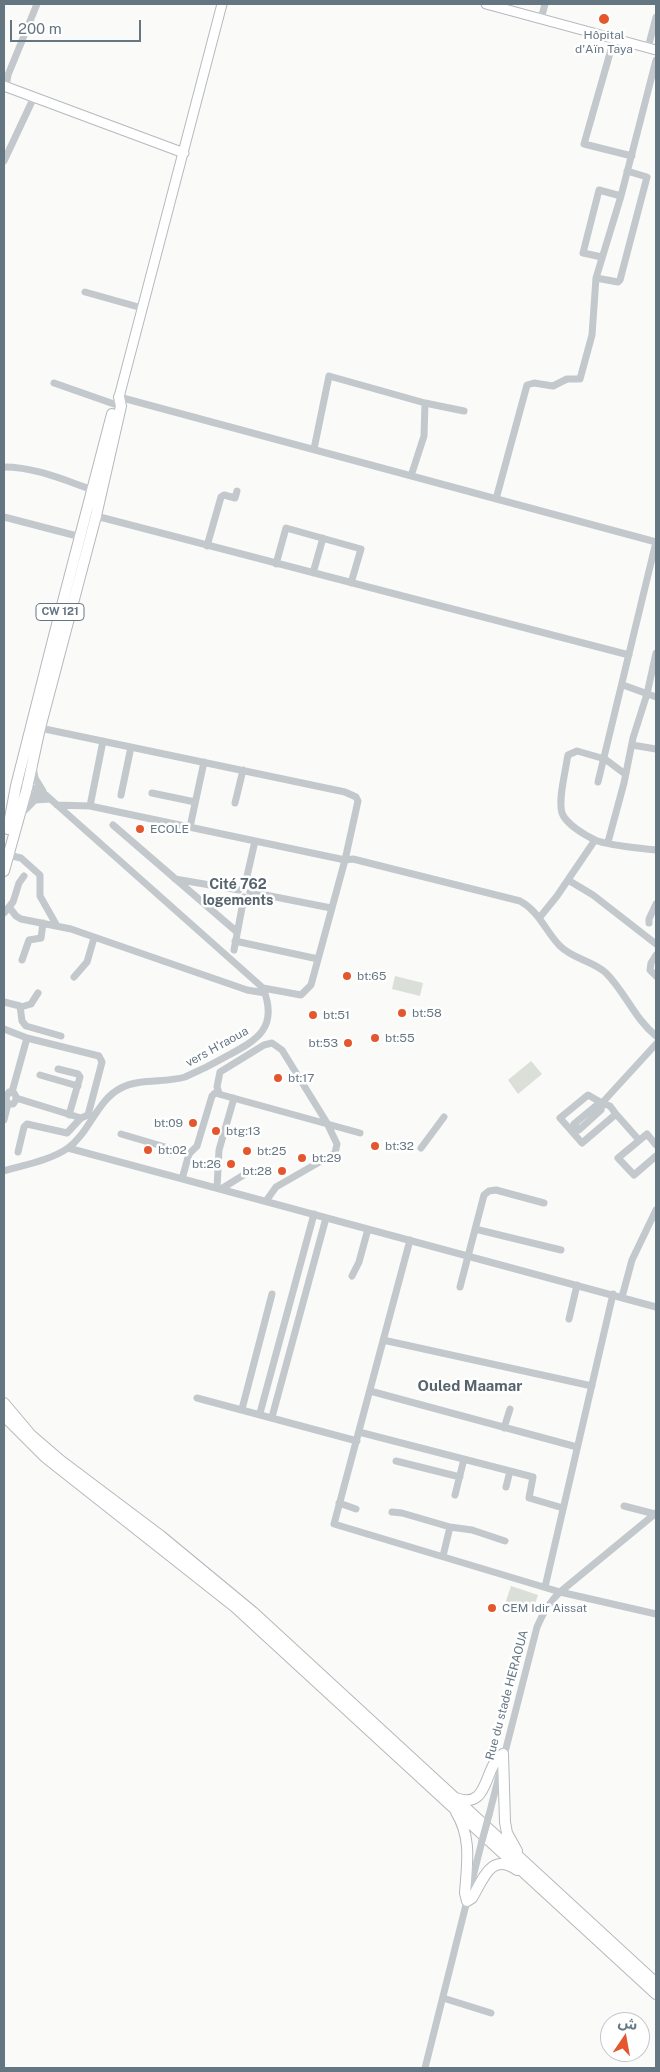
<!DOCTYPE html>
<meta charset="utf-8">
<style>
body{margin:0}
#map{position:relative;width:660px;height:2072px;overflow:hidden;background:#fafaf8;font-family:"Public Sans","Noto Sans Arabic",sans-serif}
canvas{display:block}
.frame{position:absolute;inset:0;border:5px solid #657683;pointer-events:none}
.north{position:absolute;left:600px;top:2012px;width:50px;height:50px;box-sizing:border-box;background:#fff;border:1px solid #c1c8cd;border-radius:50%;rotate:12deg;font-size:14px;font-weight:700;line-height:20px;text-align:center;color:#657683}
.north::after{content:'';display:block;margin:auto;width:18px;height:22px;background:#e4572e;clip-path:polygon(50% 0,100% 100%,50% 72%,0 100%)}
.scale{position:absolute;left:10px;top:20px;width:131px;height:22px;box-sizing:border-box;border:2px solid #657683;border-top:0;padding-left:6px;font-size:15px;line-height:18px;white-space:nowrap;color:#657683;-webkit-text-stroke:4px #fff;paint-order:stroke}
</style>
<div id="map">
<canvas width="660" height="2072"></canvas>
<div class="frame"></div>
<div class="north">ش</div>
<div class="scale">200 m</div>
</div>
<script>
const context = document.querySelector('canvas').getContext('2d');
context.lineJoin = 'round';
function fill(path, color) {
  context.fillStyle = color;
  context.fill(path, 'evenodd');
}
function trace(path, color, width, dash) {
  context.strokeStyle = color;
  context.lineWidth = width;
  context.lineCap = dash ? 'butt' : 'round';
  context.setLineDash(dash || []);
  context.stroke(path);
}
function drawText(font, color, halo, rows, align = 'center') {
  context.font = font + ' "Public Sans",sans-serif';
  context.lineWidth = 5;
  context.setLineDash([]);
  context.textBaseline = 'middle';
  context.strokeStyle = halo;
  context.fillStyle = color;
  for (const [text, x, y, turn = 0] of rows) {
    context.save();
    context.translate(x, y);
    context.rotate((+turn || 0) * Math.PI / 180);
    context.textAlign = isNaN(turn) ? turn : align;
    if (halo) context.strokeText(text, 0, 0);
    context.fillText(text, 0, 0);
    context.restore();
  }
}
const green = new Path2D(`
 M395,976L423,983L420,996L392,989Z
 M531,1061L542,1074L518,1094L508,1080Z
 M511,1586L538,1595L532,1612L505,1604Z`);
const minor = new Path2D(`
 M541,19L545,4
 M614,39L584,144L632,156
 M648,48L656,17
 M6,87L8,75L37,4
 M4,161L34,97
 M602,257L583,253L599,190L621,196
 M596,278L618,282L620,280L647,177L627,171
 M85,292L142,308
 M54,383L114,404
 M119,397L656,542
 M425,403L464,411
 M314,449L329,376L425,403L424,436L411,476
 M4,467C35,467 64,480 93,490
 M496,499L527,385L534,383L553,386L567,379H580L592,335L596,278L621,196L656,60
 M96,516L629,655
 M4,517L81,537
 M207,546L221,497L224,495L235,498L237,491
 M276,564L286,528L361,549L351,583
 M313,573L323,538
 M623,685L656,697
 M40,728L345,792L356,797L358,801L345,860L90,806L57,805
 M632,745L656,749
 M33,767L35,778L43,791
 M625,774L605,759L577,751L568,755L567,760C565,774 558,800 562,813C566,824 585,835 595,840C610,846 640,848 656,850
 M598,782L656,542
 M152,793L195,802
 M121,795L131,747
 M21,797L35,795L45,797
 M235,803L243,770
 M90,806L103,741
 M23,812L35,800L50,799
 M113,825L237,932
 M190,827L204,762
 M608,842L624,783L633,738L647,694L656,653
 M8,855L21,858L40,875V896L57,926
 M175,879L239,890
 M568,880L593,895L656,944
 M245,885L255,841
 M250,892L331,908
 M9,907L16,916L21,919L71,929L247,990L265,993
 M4,913L13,902L19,883L24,876
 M540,917L557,896L595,840
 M649,923V919L656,904
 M235,941L318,959
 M234,950L244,897
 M656,955L651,963L650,970L656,976
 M22,960L29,940L41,938L43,923
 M74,977L87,962L94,938
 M263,988L301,995L311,985L345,860L353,859L520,901C540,912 545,931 560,946C573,959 593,961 606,973C625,992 635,1019 656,1036
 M4,1002L20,1006L22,1021L26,1026L61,1036
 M21,1007L31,1004L38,993
 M4,1029L27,1038
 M58,1069L78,1074L80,1077L69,1115
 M40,1075L78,1086
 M12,1092L27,1038L99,1056L102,1062L88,1115L81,1118L16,1098
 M219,1093L217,1087L220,1072L264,1045L272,1043L282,1050L327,1123L337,1144L335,1153L276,1187L266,1201
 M4,1101L9,1092L14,1093C17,1097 17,1100 13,1104H8L6,1099
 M602,1103L601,1110L579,1130L574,1124L597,1105L602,1103L610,1106L616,1114
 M4,1120L8,1104
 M121,1134L189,1154
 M639,1140L616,1114L582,1143L560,1118L588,1095L602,1103L656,1044
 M656,1145L647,1134L618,1158L634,1175L656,1156
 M68,1148L656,1307
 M421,1148L444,1117
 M18,1152L24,1127L27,1124L67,1133L81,1118
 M4,1171C24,1165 51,1160 68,1148C90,1132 97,1100 121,1088C140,1078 165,1083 185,1077C199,1071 213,1064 227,1056C257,1040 279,1028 263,988L47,796L38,790L24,784
 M182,1179L189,1154L197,1146L212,1096L215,1093L360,1133
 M217,1188L219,1150L234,1098
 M221,1189L250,1171
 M475,1229L561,1250
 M410,1240L334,1524L560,1592L656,1614
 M352,1276L359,1262L368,1229
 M460,1287L484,1195L489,1191L496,1190L544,1203
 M622,1297L632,1260L656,1210
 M569,1319L577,1285
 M383,1340L592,1386
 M370,1391L577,1447
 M197,1398L357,1441
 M242,1409L272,1294
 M260,1413L314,1214
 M272,1417L326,1218
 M504,1428L510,1409
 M359,1432L533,1477L529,1498L563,1508
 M396,1461L460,1477
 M506,1487L510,1471
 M455,1495L464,1459
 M339,1503L356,1509
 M624,1506L655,1514
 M392,1512L402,1513L450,1527L443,1556
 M450,1527L472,1530L505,1541
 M545,1587L613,1294
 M489,1815L537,1627C543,1613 549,1602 560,1592L656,1513
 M443,1998L491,2013
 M425,2068L482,1841`);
const major = new Path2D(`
 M486,4L656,50
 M4,86L184,153
 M119,397L222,4`);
const highway = new Path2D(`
 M8,829L16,786L54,636L112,414
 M4,871L27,788L40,728L96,516L121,406L119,397
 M4,1403L31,1435L60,1460L161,1536L253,1612L656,1983
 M4,1416L45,1457L235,1607L656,1994
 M503,1754L505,1822L507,1833L517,1851
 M456,1798C490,1811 483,1766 503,1754
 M456,1812C472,1838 467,1864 465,1893L467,1901L472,1898C484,1878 491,1852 517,1870`);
const minorBridge = new Path2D(`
 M482,1841L489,1815`);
const markers = [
 [604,19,6,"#e4572e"],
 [140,829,5,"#e4572e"],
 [347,976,5,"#e4572e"],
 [402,1013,5,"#e4572e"],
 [313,1015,5,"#e4572e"],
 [375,1038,5,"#e4572e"],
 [348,1043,5,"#e4572e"],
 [278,1078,5,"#e4572e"],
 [193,1123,5,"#e4572e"],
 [216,1131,5,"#e4572e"],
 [375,1146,5,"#e4572e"],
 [148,1150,5,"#e4572e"],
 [247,1151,5,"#e4572e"],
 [302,1158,5,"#e4572e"],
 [231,1164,5,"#e4572e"],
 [282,1171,5,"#e4572e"],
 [492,1608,5,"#e4572e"]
];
const shields = [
 [60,612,48]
];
const shieldNames = [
 ["CW 121",60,612]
];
const poiNames = [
 ["Hôpital",604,35,"center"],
 ["d'Aïn Taya",604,49,"center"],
 ["ECOLE",150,829],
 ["bt:65",357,976],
 ["bt:58",412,1013],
 ["bt:51",323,1015],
 ["bt:55",385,1038],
 ["bt:53",338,1043,"right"],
 ["bt:17",288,1078],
 ["bt:09",183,1123,"right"],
 ["btg:13",226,1131],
 ["bt:32",385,1146],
 ["bt:02",158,1150],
 ["bt:25",257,1151],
 ["bt:29",312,1158],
 ["bt:26",221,1164,"right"],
 ["bt:28",272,1171,"right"],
 ["CEM Idir Aissat",502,1608]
];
const streetNames = [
 ["vers H'raoua",217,1047,-29],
 ["Rue du stade HERAOUA",507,1695,-75]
];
const neighbourhoodNames = [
 ["Cité 762",238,885],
 ["logements",238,901]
];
const quarterNames = [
 ["Ouled Maamar",470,1386]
];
fill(green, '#dadfd7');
trace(major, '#b5babe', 11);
trace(highway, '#b4b9bd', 12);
trace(minor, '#c3c8cc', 7);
trace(major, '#fff', 9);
trace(highway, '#fff', 10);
trace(minorBridge, '#c3c8cc', 7);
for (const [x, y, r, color] of markers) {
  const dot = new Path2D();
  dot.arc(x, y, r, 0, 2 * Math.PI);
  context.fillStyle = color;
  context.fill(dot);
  trace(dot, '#fff', 2);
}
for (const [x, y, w] of shields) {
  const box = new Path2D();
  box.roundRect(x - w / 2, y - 8.5, w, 17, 4);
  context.fillStyle = '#fff';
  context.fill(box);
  trace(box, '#657683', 1);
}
drawText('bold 11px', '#657683', null, shieldNames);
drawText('12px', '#657683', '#fff', poiNames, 'left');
drawText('12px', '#657683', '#fff', streetNames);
drawText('bold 14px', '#57646e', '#fff', neighbourhoodNames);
drawText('bold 15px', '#57646e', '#fff', quarterNames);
</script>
